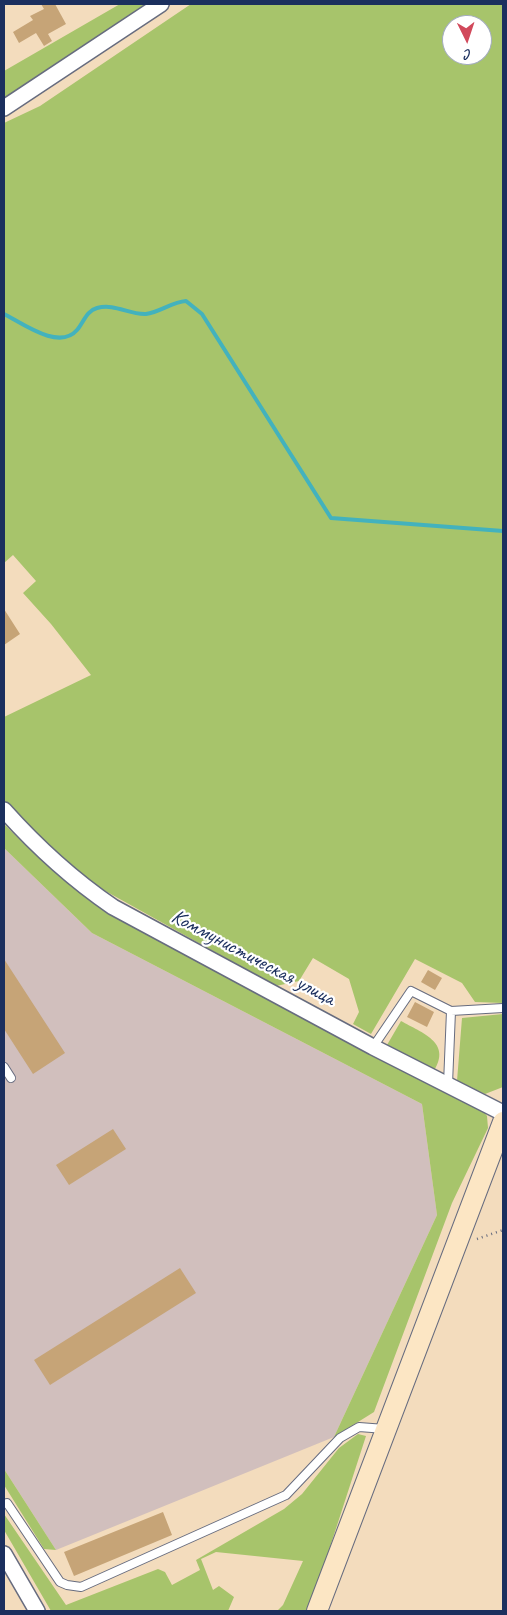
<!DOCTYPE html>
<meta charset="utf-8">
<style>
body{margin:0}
#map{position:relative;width:507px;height:1615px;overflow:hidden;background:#f3dcbd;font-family:Caveat,sans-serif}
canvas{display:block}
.frame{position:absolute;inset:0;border:5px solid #1b2f5e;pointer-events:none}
.north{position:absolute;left:442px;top:15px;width:50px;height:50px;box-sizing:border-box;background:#fff;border:1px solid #a4acbf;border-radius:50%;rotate:176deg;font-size:14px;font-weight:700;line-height:20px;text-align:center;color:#1b2f5e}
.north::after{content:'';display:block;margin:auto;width:18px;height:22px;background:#d1495b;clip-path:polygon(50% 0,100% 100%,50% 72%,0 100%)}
</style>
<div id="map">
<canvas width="507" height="1615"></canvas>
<div class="frame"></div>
<div class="north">С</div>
</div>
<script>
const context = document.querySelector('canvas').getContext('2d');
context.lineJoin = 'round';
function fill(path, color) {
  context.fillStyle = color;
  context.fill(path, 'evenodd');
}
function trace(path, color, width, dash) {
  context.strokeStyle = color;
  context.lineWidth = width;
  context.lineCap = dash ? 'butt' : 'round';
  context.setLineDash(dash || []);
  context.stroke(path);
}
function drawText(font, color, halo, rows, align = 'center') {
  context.font = font + ' Caveat,sans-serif';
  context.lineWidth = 4.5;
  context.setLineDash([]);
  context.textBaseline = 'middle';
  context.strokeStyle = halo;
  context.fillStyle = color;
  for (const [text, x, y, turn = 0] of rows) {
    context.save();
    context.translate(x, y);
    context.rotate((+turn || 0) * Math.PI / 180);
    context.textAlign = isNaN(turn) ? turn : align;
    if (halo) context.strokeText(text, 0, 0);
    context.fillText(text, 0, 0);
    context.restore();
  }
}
const industrial = new Path2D(`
 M4,848L92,933L422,1104L437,1215L334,1437L56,1550L4,1469Z`);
const green = new Path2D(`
 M120,4H156L4,99V71Z
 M191,4H503V1003L475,1002L462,983L415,959L371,1034L353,1024L359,1012L349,979L313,958L299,981L276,986L100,888L71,866L4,801V717L91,675L51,624L23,593L36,581L13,555L4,563V123L40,106ZM452,25H482V55H452Z
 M4,824C35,855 66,883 101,908L481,1108L487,1116L488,1128L452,1203L374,1412L334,1437L437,1215L422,1104L92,933L4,848Z
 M503,1014V1087L485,1094L457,1081L462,1018Z
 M401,1021C422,1033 452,1042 434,1071L387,1045Z
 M358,1434L366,1436L318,1584L306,1611H277L283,1605L303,1561L216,1552L201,1559L213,1590L219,1586L234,1597L228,1611H51L4,1530V1514L66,1605L158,1569L165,1572L172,1585L200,1570L196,1560L284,1509L302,1494L339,1448Z
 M4,1469L56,1550L44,1549L4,1485Z`);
const stream = new Path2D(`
 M4,314C22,323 59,351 77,330C84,322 86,311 97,308C115,303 129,315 146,314C160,312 172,302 186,301L202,314L331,518L503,531`);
const building = new Path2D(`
 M41,4H55L66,24L48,34L52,41L44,46L36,33L19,43L13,32L33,20L30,16L44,9Z
 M4,609L20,634L4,645Z
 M4,959L65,1053L33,1074L4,1029Z
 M428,970L442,978L435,990L421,982Z
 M415,1002L434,1012L427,1027L407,1017Z
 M113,1129L126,1149L69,1185L56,1165Z
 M180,1268L196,1293L50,1385L34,1360Z
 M163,1512L172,1535L74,1576L64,1552Z`);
const path = new Path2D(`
 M477,1239L503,1230`);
const lane = new Path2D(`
 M373,1047L411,991L451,1011L503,1008
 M4,1067L11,1078
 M448,1084L451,1011
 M4,1504L7,1503L60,1582L67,1585L81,1587L286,1495L340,1438L359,1427L385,1429`);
const street = new Path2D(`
 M4,108L161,4
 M4,810C37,847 72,879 113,907L373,1047L503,1113
 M4,1554L37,1611`);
const secondary = new Path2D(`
 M317,1611L503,1122`);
const streetNames = [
 ["Коммунистическая улица",253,958,28]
];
fill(industrial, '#d1bfbd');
fill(green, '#a7c46b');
trace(stream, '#43b2bd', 4);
fill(building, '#c6a477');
trace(lane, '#676c7f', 10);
trace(street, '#676c7f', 18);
trace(secondary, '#676c7f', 22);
trace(path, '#676c7f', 2.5, [1, 4]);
trace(lane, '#fff', 8);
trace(street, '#fff', 15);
trace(secondary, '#fce6c4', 20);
drawText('21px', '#1b2f5e', '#fff', streetNames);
</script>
